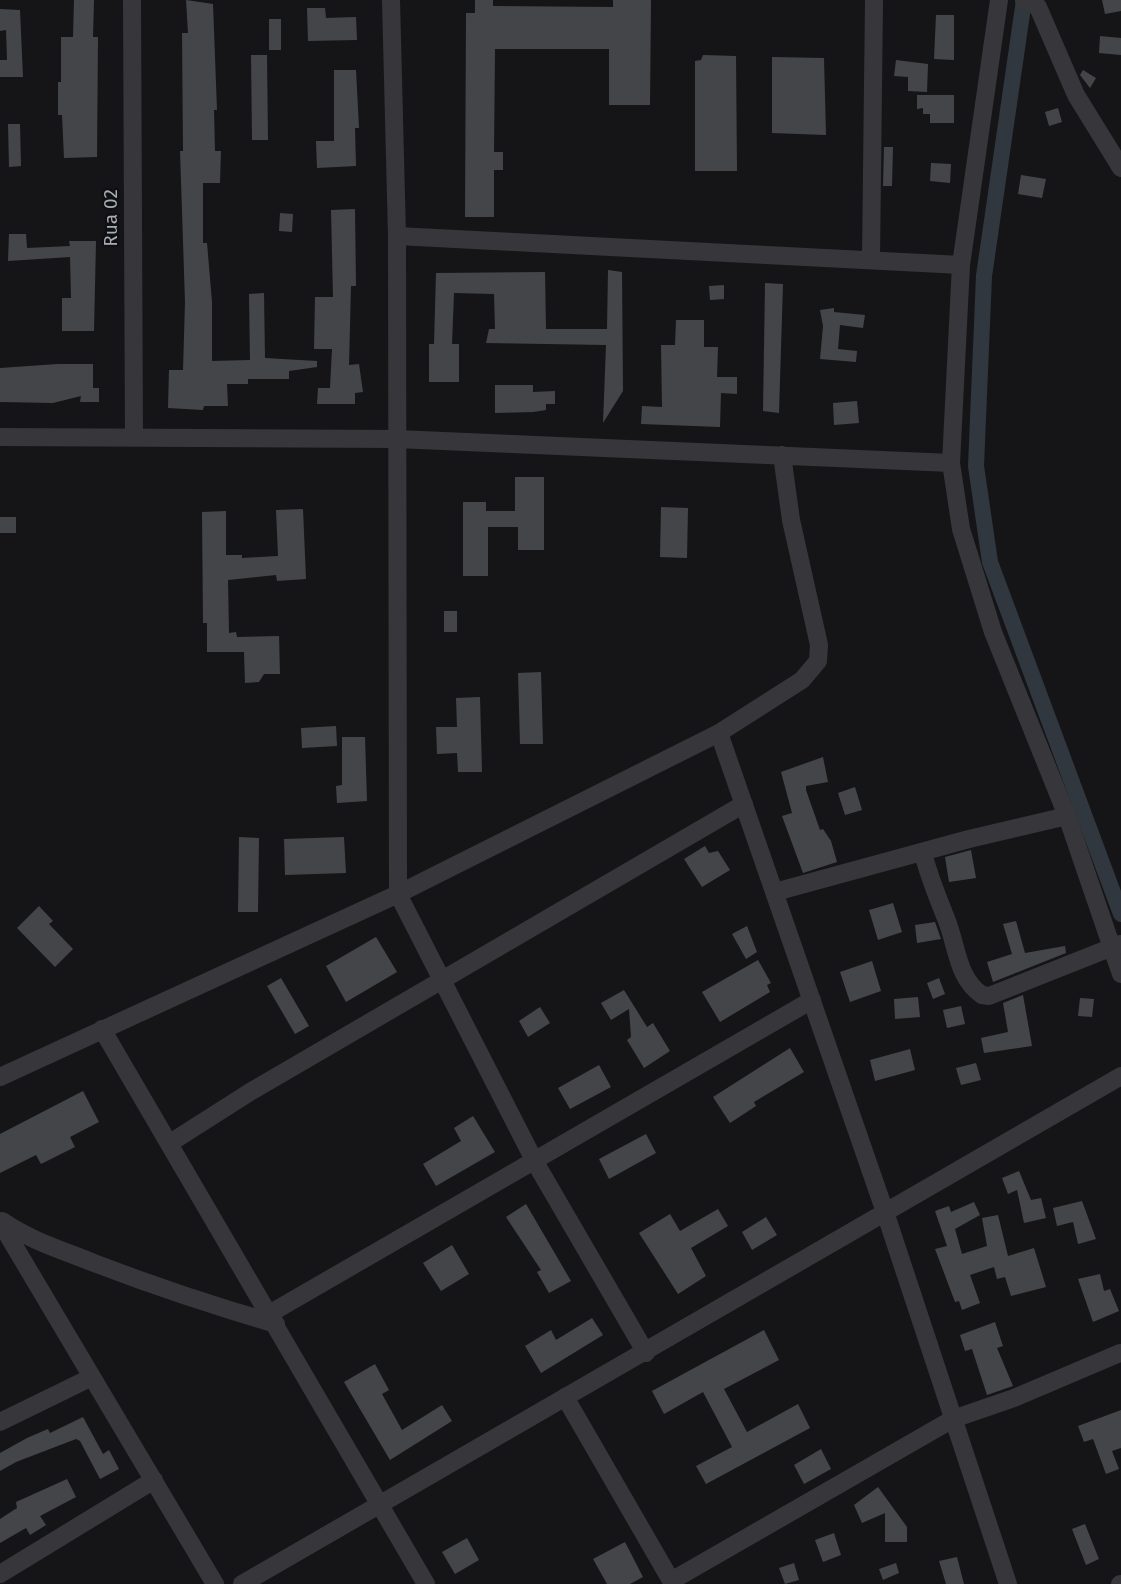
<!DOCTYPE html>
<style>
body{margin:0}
canvas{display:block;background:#151517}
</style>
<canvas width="1121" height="1584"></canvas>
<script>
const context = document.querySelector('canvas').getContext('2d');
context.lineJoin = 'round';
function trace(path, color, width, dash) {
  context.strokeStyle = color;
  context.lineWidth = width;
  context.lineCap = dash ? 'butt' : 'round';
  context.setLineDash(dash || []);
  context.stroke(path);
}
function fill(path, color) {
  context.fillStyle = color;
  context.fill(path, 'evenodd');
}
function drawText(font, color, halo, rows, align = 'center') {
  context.font = font + ' "Fira Sans",sans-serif';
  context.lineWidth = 5;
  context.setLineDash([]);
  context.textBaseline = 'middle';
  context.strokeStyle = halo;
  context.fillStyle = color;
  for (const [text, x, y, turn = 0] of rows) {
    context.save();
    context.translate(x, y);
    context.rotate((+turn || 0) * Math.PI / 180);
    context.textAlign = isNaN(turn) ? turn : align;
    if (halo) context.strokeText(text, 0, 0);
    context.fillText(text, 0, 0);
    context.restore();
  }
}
const canal = new Path2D(`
 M1024,0L984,276L976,466L990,562L1121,914`);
const building = new Path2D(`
 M74,0H94L93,37H98L97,157L64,158L62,115H58V82H61V37H73Z
 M186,0L213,4L217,110H214L215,151H221L220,183H203V243H207L212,302V361L250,360L249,294L264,293L265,358L317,361V367L289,371V379H248V384H227L228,406H204L203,410L168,408L169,370H183L185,302L180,151H183L182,33H188Z
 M475,0H493V6L613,7V0H651L650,105H609V49H495L494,152H503V170H494V217H465L466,13H475Z
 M1102,0H1121V11L1105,14Z
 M307,8H325L326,18L356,17L357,40L308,41Z
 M0,9L20,10L23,77H0V60H7L6,30L0,31Z
 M936,15H954V60L934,59Z
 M269,19H281V50H269Z
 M1100,36L1121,38V55L1099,53Z
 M251,55H267L268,140H252Z
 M703,55L736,56L737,171H695V61L701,60Z
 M772,57L824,58L826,135L772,133Z
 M896,60L928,64L927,92L908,91V77L894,76Z
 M334,70H356L359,128H355L356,166L317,168L316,141H334Z
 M1083,70L1096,78L1090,88L1080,75Z
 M917,95H954V123H930V114H923V108L917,109Z
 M1058,108L1062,122L1049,126L1045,112Z
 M8,124H20L21,166L9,167Z
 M884,147H893L892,186H883Z
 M931,163L951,164L950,183L930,181Z
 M1021,175L1046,179L1042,198L1018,194Z
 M355,209L356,286H351L349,365L359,364L363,392L355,393V404H317L318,388H330L332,349H314L315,297H333L331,210Z
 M280,213L293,214L292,232L279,231Z
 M9,234H26L27,248L70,246L69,241H96L94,331H62V298H71L70,257L8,261Z
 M608,270L622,272L623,391L603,423L606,345L486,343L489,329H495L494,294L454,293L452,344H459V382H429V344H434L436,273L545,272L546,329H607Z
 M765,283L783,284L779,413L763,411Z
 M724,285V299L710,300L709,286Z
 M834,308V312L865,315L863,328L840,325L838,349L857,351L856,362L820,359L823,326L820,310Z
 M676,320H704V347H718L717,377H737V394L721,393L720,427L641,424L642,406L662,407L661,345H675Z
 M58,364H93V388H99V402H80L81,396L53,403L0,402V368Z
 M495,385H533V392L555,391V404H546V410L533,412L495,413Z
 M857,401L859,423L834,425L833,403Z
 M515,477H544V550H518V527H488V576H463V502H486V511H515Z
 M661,507L688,508L687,558L660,557Z
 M303,509L306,579L277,581L276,575L228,580L229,633L236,632L237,637L279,636L280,674H264L259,682L245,683L244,652H207V623H203L202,512L226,511V555H242V558L278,556L276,510Z
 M0,517H16V533H0Z
 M444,611H457V632H444Z
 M541,672L543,744H520L518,673Z
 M480,697L482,772H458L457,753L437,754L436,727H457L456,698Z
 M336,726L337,746L302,748L301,728Z
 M342,737H365L367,801L337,803L336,786L342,785Z
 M823,757L828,782L806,786V790L820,830L823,829L831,841L837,862L803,873L782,816L792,813L781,772Z
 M855,787L862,810L845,815L838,793Z
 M239,837L259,838L258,912H238Z
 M344,837L346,873L285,875L284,839Z
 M705,846L709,853L718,851L730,870L702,887L684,859Z
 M971,850L976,878L949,882L945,857Z
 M893,903L902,932L878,940L869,910Z
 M39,906L53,921L49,924L73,949L55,967L17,928Z
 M1016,921L1025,953L1065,946L1066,953L993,982L987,962L1012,954L1003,924Z
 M935,922L941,939L917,943L915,925Z
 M747,926L757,952L746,959L732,934Z
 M376,937L397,972L346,1002L326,966Z
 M758,960L771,983L767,985L770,992L720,1022L702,992Z
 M872,961L881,991L850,1002L840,972Z
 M281,978L309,1026L295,1034L267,986Z
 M939,978L945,994L933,999L927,983Z
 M624,990L647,1027L653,1023L670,1051L644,1068L627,1040L631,1037L629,1009L611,1020L601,1003Z
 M1023,995L1032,1046L984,1053L981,1038L1008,1032L1003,1003Z
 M918,997L920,1017L895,1019L894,999Z
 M1080,998L1094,999L1092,1017L1078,1016Z
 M961,1006L965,1024L947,1028L943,1010Z
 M540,1007L550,1023L528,1037L519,1021Z
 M790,1048L804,1072L754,1102L756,1106L730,1123L713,1097Z
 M910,1049L915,1070L875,1081L870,1060Z
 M976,1063L981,1080L961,1085L956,1068Z
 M599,1065L611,1087L570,1109L558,1088Z
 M83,1091L99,1122L70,1137L75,1147L41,1164L36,1155L0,1173V1134Z
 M473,1116L495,1152L436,1186L423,1164L461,1141L454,1128Z
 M646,1134L656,1153L609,1179L599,1159Z
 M1019,1171L1031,1200L1041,1198L1046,1218L1024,1223L1017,1190L1008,1194L1002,1178Z
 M1082,1201L1096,1239L1078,1244L1073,1222L1057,1226L1053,1208Z
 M974,1202L980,1215L955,1229L962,1254L987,1246L982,1218L998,1215L1008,1256L1034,1248L1046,1287L1011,1296L1005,1277L997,1279L994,1267L970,1275L980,1303L962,1310L959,1301L955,1302L935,1249L947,1246L935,1211L949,1206L951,1212Z
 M526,1204L571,1281L549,1293L537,1272L541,1270L506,1217Z
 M718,1209L728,1226L691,1248L706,1276L678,1294L639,1233L670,1214L680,1231Z
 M766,1217L777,1235L752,1250L742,1232Z
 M452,1245L469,1274L441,1291L423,1263Z
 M1100,1274L1104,1291L1110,1289L1119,1311L1093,1322L1078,1279Z
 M592,1318L603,1335L541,1373L525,1346L551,1330L556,1340Z
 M995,1322L1003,1346L997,1348L1013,1386L987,1395L972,1349L965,1351L960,1335Z
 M764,1330L779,1360L724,1389L747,1432L798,1404L810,1428L706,1484L696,1466L732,1447L703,1392L664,1414L652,1391Z
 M375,1364L389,1390L382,1394L402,1430L442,1405L452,1421L390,1460L344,1382Z
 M1121,1410V1448L1112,1451L1119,1469L1106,1474L1093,1439L1084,1442L1078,1426Z
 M83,1417L103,1454L109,1450L119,1469L100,1479L80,1441L76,1439L16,1462L0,1471V1453L27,1438L48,1429L50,1433Z
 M821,1449L831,1469L804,1484L794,1465Z
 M67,1479L76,1497L40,1516L46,1525L30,1535L26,1528L0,1543V1519L17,1508L16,1502Z
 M878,1487L907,1527V1542H885V1513L862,1523L854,1505Z
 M1085,1524L1099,1559L1086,1565L1072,1529Z
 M834,1533L841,1555L823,1562L815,1540Z
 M467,1538L479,1560L455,1574L442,1552Z
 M625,1542L643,1577L630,1584H607L593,1559Z
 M957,1557L964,1584H946L939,1561Z
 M794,1563L799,1580L785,1584L779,1568Z
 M896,1563L899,1573L883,1580L879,1569Z`);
const minor = new Path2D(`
 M132,0L134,436
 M999,0L961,265L951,463L961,529L993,632L1067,816L1121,974
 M1024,0L1038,7L1076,95L1121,168
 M397,236L961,265
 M871,260L874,0
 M0,437L397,439L951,463
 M719,733L885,1212L1008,1584
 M923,853C929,877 938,898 947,921C957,946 957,978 982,995L989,996L1120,944
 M775,892L969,839L1067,816
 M102,1029L426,1584
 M0,1077L398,894L397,236L391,0
 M170,1143L250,1092L744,804
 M2,1221C31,1241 62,1250 94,1263C154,1286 214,1306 276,1324
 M0,1222L215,1584
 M269,1314L812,1000
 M646,1353L535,1162L398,894L719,733L802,680L818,661L819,645L791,520L782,455
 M565,1397L673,1584
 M0,1422L92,1377
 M0,1574L154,1480
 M671,1581L953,1419L1014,1398L1120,1353
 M242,1584L1121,1076
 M1120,1584H1121`);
const streetNames = [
 ["Rua 02",112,218,-90]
];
trace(canal, '#30373e', 16);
fill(building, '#444549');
trace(minor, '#37373b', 18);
drawText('19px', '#a8acb5', '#101012', streetNames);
</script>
